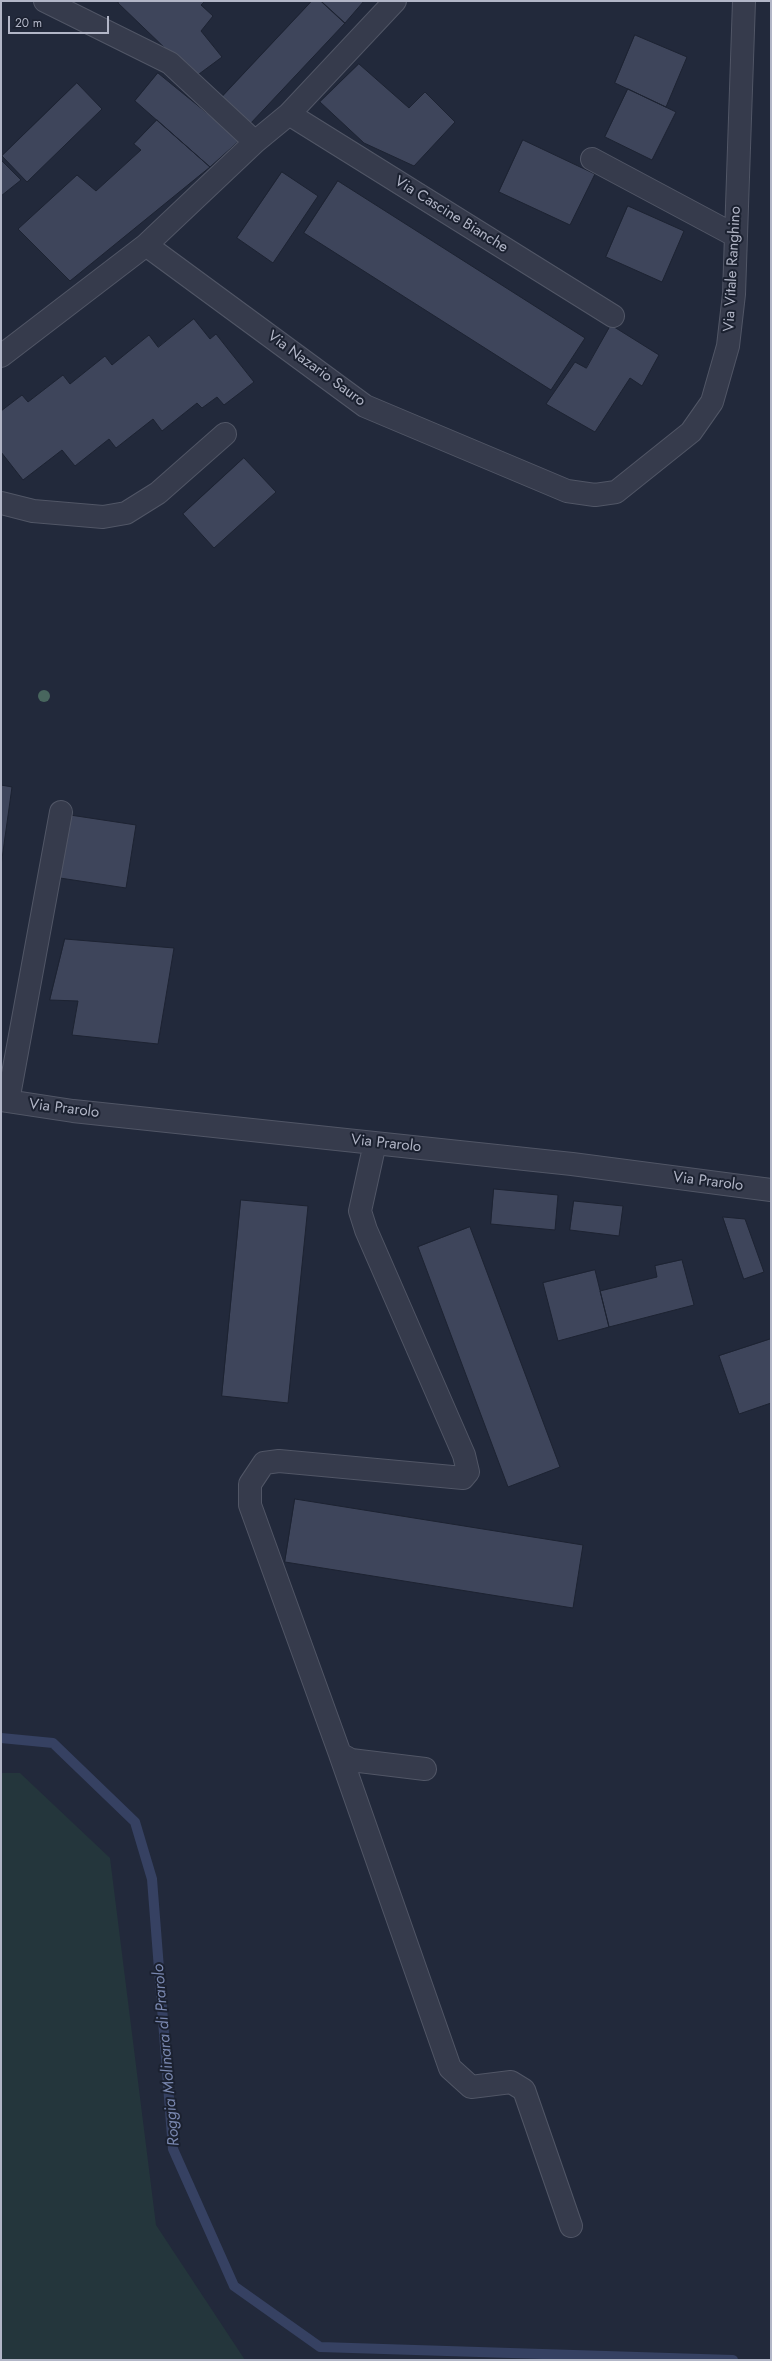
<!DOCTYPE html>
<style>
body{margin:0}
#map{position:relative;width:772px;height:2361px;overflow:hidden;background:#22293b;font-family:Jost,sans-serif}
canvas{display:block}
.frame{position:absolute;inset:0;border:2px solid #b2b6c7;pointer-events:none}
.scale{position:absolute;left:8px;top:16px;width:101px;height:18px;box-sizing:border-box;border:2px solid #b2b6c7;border-top:0;padding-left:5px;font-size:12px;line-height:14px;white-space:nowrap;color:#b2b6c7;-webkit-text-stroke:3px #1b2130;paint-order:stroke}
</style>
<div id="map">
<canvas width="772" height="2361"></canvas>
<div class="frame"></div>
<div class="scale">20 m</div>
</div>
<script>
const context = document.querySelector('canvas').getContext('2d');
context.lineJoin = 'round';
function fill(path, color) {
  context.fillStyle = color;
  context.fill(path, 'evenodd');
}
function trace(path, color, width, dash) {
  context.strokeStyle = color;
  context.lineWidth = width;
  context.lineCap = dash ? 'butt' : 'round';
  context.setLineDash(dash || []);
  context.stroke(path);
}
function drawText(font, color, halo, rows, align = 'center') {
  context.font = font + ' Jost,sans-serif';
  context.lineWidth = 4;
  context.setLineDash([]);
  context.textBaseline = 'middle';
  context.strokeStyle = halo;
  context.fillStyle = color;
  for (const [text, x, y, turn = 0] of rows) {
    context.save();
    context.translate(x, y);
    context.rotate((+turn || 0) * Math.PI / 180);
    context.textAlign = isNaN(turn) ? turn : align;
    if (halo) context.strokeText(text, 0, 0);
    context.fillText(text, 0, 0);
    context.restore();
  }
}
const green = new Path2D(`
 M1,1773H20L110,1858L156,2225L245,2360H1Z`);
const stream = new Path2D(`
 M1,1738L53,1743L135,1822L152,1879L173,2149L234,2286L320,2347L733,2360`);
const building = new Path2D(`
 M120,1H205L201,5L213,16L201,31L222,57L195,77L118,3Z
 M312,1H321L345,23L250,124L222,97Z
 M321,1H364L345,23Z
 M635,35L687,57L666,107L615,83Z
 M359,64L409,108L425,92L455,122L414,166L364,143L320,102Z
 M158,73L240,140L210,167L135,101Z
 M77,83L102,109L27,182L2,156Z
 M628,89L676,112L652,160L605,137Z
 M157,120L210,167L70,281L18,229L77,175L96,191L141,150L134,144Z
 M523,140L595,174L570,225L499,192Z
 M1,160L21,180L1,196Z
 M282,172L318,196L273,263L237,238Z
 M338,181L585,338L551,390L304,233Z
 M628,206L684,231L662,282L606,257Z
 M194,319L210,339L216,334L254,382L224,405L217,397L202,408L197,403L162,431L153,419L116,448L109,439L75,466L62,450L23,480L1,452V411L22,395L28,402L63,375L70,384L105,356L112,365L149,335L158,347Z
 M611,325L659,355L642,386L630,378L595,432L546,404L575,362L586,368Z
 M244,458L276,492L214,548L183,514Z
 M1,785L12,787L1,866Z
 M70,815L136,825L126,888L60,878Z
 M65,939L174,948L158,1044L72,1035L78,1001L50,1000Z
 M494,1189L558,1195L555,1230L491,1224Z
 M241,1200L308,1206L288,1403L222,1396Z
 M574,1201L623,1206L619,1236L570,1230Z
 M723,1217L745,1219L764,1272L744,1279Z
 M470,1227L560,1467L508,1487L418,1247Z
 M682,1260L694,1305L609,1327L600,1291L657,1277L655,1266Z
 M595,1270L609,1327L558,1341L543,1283Z
 M771,1339V1403L739,1414L719,1356Z
 M295,1499L583,1545L573,1608L285,1562Z`);
const minor = new Path2D(`
 M45,1L170,63L255,142
 M289,114L613,316
 M592,159L736,236
 M146,245L365,406L567,491L595,495L616,492L691,432L712,402L728,346L734,294L744,1
 M1,356L146,245L255,142L289,114L395,1
 M1,503L33,511L103,517L126,513L158,493L225,434
 M1,1100L73,1111L572,1164L771,1190
 M8,1101L61,812
 M375,1143L360,1211L366,1230L464,1455L468,1472L463,1478L279,1461L264,1463L250,1484V1505L340,1754L351,1760L425,1769
 M340,1754L450,2068L471,2087L511,2082L524,2090L571,2226`);
const trees = [
 [44,696]
];
const streetNames = [
 ["Via Cascine Bianche",451,215,32],
 ["Via Vitale Ranghino",733,269,-87],
 ["Via Nazario Sauro",316,369,36],
 ["Via Prarolo",64,1109,7],
 ["Via Prarolo",386,1144,6],
 ["Via Prarolo",708,1182,7]
];
const waterNames = [
 ["Roggia Molinara di Prarolo",167,2055,-95]
];
fill(green, '#24363c');
trace(stream, '#364162', 10);
fill(building, '#3e455b');
trace(building, '#1d2332', 1);
trace(minor, '#515666', 24);
trace(minor, '#363b4c', 22);
context.fillStyle = '#48665e';
for (const [x, y] of trees) {
  context.beginPath();
  context.arc(x, y, 6, 0, 2 * Math.PI);
  context.fill();
}
drawText('15px', '#b2b6c7', '#1b2130', streetNames);
drawText('italic 16px', '#7987af', '#1b2130', waterNames);
</script>
